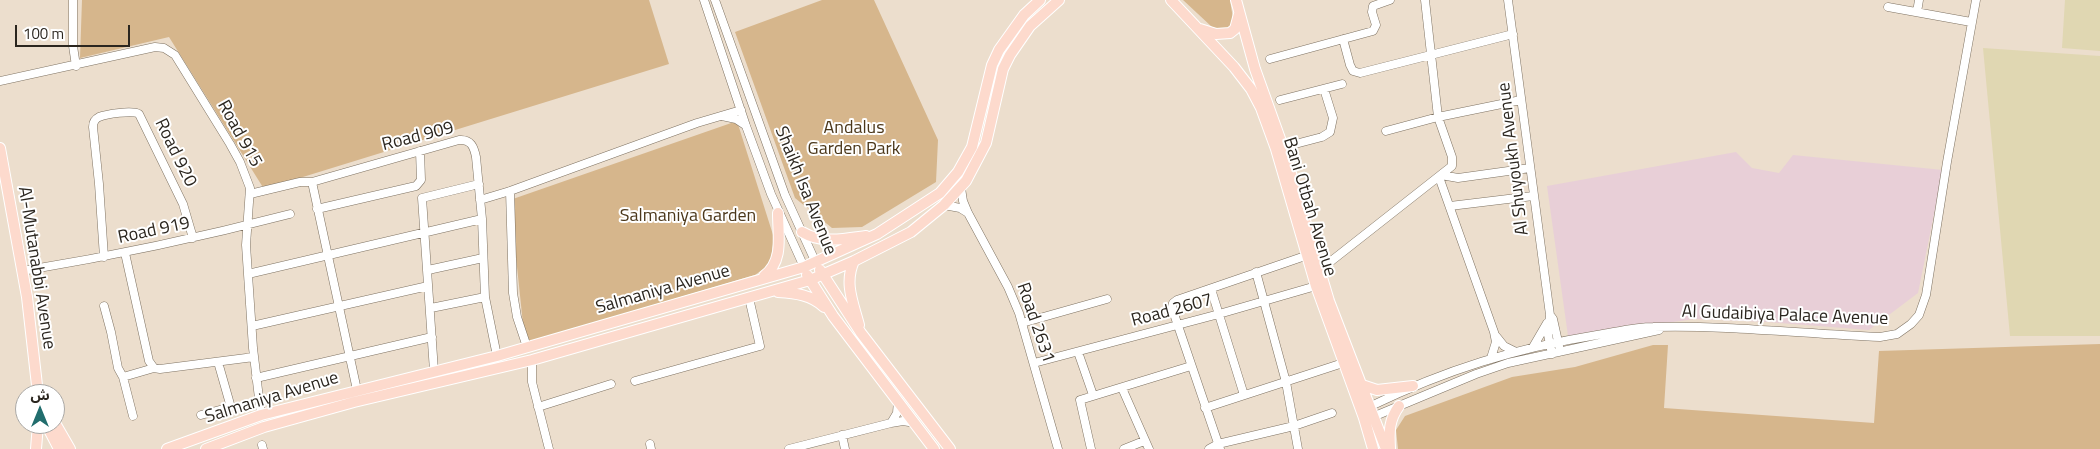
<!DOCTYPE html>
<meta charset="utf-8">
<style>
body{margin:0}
#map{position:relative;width:2100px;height:449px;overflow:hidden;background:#ecdecd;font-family:"Titillium Web","Noto Sans Arabic",sans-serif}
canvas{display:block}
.north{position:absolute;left:15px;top:384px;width:50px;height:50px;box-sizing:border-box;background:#fff;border:1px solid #aaa8a5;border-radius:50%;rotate:0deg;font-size:14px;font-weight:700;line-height:20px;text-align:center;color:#2b261f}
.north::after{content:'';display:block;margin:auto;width:18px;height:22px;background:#216d6d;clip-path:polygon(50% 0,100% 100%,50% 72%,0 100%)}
.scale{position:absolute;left:15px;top:25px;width:115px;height:22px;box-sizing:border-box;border:2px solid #2b261f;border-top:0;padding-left:6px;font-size:15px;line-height:18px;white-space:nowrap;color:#2b261f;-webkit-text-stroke:4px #fff;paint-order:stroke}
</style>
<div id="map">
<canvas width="2100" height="449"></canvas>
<div class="north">ش</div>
<div class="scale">100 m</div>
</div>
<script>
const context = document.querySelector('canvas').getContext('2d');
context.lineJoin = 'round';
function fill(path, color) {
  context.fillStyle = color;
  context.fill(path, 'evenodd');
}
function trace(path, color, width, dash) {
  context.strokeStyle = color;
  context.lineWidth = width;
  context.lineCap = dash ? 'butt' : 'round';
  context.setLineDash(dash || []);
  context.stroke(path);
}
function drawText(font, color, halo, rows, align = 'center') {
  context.font = font + ' "Titillium Web",sans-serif';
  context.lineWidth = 4;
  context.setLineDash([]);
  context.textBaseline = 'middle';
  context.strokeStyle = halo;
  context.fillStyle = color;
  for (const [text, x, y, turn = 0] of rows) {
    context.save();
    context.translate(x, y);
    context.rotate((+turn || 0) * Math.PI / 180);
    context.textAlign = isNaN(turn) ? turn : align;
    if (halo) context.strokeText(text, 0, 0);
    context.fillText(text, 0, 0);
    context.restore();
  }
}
const education = new Path2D(`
 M1736,152L1752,168L1779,173L1793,155L1943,170L1918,293L1869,330L1767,322L1695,319L1568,336L1547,186Z`);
const green = new Path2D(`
 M82,0H649L669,64L264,189L169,37L80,58Z
 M822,0H874L938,140L936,182L862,227L832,228L795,198L735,32Z
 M1183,0H1230L1234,25L1224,31L1212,27Z
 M737,121L774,238L770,264L755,275L525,343L510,200Z
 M2100,344V449H1398L1396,430L1405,416L1512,377L1575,367L1653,345H1668L1664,408L1874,423L1879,351Z`);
const sand = new Path2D(`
 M2065,0H2100V51L2062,48Z
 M1983,48L2100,56V336H2010Z`);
const minor = new Path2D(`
 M73,0V46L76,66
 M704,0L746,126L771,194L804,267
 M715,0L785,195L816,263
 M1508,0L1550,315L1548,335L1552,354
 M1888,7L1971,22
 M1917,12L1919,0
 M1343,39L1350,65L1353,71L1360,73L1513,34
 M1270,59L1373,31L1376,25L1372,12L1373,6L1390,0
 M0,81L155,47L164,48L175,55L230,144L240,162L250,188L246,245L253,348L261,415
 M1280,100L1342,84
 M722,116L736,119L745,125
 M1386,131L1438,117L1521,100
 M1280,148L1322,137L1330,132L1333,118L1324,89
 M1441,175L1458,178L1530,168
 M1439,177L1494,332L1496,342L1491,358
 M312,182L357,390
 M961,188L963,201L968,213L1008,287L1019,313L1058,449
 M510,191L513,293L517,317L527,347
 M250,194L300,182H312L459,140C471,139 474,147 476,157L482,219L485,297L497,356
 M480,200L510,191L697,123L741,110
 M944,205L960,208L968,213
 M1450,206L1533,196
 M317,209L416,186L421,180L420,151
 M125,253L149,361L154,368L160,369L254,357
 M104,257L99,184L93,127C93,123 95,119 99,117C106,114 133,110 139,114L183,204L193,238
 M428,270L483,258
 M22,271C113,256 202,237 290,214
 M1256,272L1286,382L1298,449
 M1316,273L1452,166V157L1438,117L1425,0
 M248,274L482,219
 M1211,289L1244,395
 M104,306L111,332L118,368L123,377L133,416
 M431,308L485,297
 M1550,315L1553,319L1559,346
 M1022,323L1107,299
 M252,326L428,286
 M1496,336L1504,346L1514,351
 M1533,347L1547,323
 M1078,352L1093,395
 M532,360V382L549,449
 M1034,363L1219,314L1316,286
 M434,371L422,198L479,184
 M123,377L154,368
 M256,378L432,337
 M635,381L760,346L749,298
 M1122,388L1149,449
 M538,407L611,384
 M1205,408L1343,363
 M1367,410L1371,406C1445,370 1516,348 1597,335C1616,332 1635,327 1653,327C1729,325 1804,334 1880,337L1897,334L1911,324L1919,315L1926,295L1947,162L1976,0
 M201,415L227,408L230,404L218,362
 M1370,416H1375L1476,374L1508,363L1659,330
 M891,423L897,413L898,400
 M842,435L845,449
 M650,444L651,449
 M262,445L263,449
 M789,449L891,423L903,421L915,423
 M1091,449L1080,400L1191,366
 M1124,449L1144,441
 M1209,449L1218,444L1294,426L1332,413
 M1220,449L1172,308L1173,303L1177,300L1311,254`);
const major = new Path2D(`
 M1171,0L1234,67L1251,89L1261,108L1276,149L1316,286L1364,418L1373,449
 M1236,0L1255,69L1283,147L1329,301L1386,449
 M1200,29L1216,34L1230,33L1235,29L1239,14
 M0,148L27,297L38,394
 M802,232C822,244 844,239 866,236
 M854,261C844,283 853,302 859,325
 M820,270L861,333L950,449
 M807,275L833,316L934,449
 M764,276C784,261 778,236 778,213
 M778,292C795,293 812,295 824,307
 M1362,385L1377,390L1413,386
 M55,423L70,449
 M46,424L59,449
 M1390,448C1389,431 1389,420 1399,406
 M36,449L38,424
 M167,449L261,415L497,356L804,267L877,234L940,193L958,172L972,147L992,65L999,50L1024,15L1040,0
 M206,449L264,427L354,402L532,360L810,280L854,261L911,232L944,205L966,181L986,143L1003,69L1010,55L1030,26L1059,0`);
const parkNames = [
 ["Andalus",854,129],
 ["Garden Park",854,150],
 ["Salmaniya Garden",688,217]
];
const streetNames = [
 ["Road 915",239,134,61],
 ["Road 909",418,137,-14],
 ["Road 920",175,153,64],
 ["Al Shuyoukh Avenue",1514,159,-97],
 ["Shaikh Isa Avenue",805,191,68],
 ["Bani Otbah Avenue",1309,207,73],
 ["Road 919",154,231,-12],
 ["Al-Mutanabbi Avenue",36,268,81],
 ["Salmaniya Avenue",663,290,-16],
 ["Road 2607",1172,311,-15],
 ["Al Gudaibiya Palace Avenue",1785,316,2],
 ["Road 2631",1035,323,71],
 ["Salmaniya Avenue",272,398,-17]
];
fill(education, '#e8cfd7');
fill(green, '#d6b68c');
fill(sand, '#e0d7b2');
trace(minor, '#7f7363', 9);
trace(major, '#fff', 12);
trace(minor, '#fff', 8);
trace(major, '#fddacd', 10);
drawText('18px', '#4b371a', '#fff', parkNames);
drawText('18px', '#2b261f', '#fff', streetNames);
</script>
